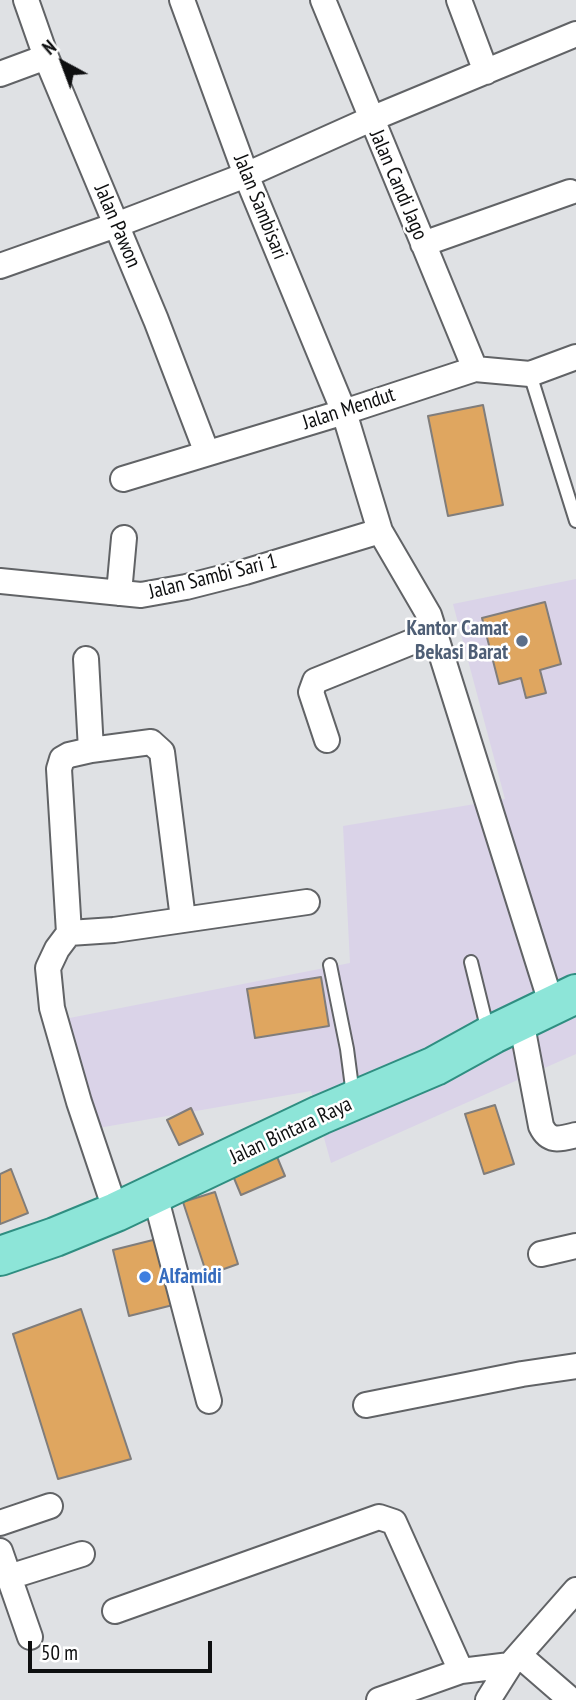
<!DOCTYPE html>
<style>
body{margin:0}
#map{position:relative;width:576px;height:1700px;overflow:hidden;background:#dfe1e4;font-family:"PT Sans Narrow",sans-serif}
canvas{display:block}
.north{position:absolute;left:28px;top:28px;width:70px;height:70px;-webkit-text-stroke:5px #fff;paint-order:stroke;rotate:319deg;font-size:19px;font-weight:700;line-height:28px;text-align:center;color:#0e0f10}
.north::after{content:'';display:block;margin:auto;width:24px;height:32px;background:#0e0f10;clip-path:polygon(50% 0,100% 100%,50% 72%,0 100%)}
.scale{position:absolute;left:28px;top:1641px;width:184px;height:32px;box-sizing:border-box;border:4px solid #0e0f10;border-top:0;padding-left:9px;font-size:21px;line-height:24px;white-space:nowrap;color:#0e0f10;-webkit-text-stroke:5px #fff;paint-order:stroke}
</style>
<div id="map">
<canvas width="576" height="1700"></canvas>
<div class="north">N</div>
<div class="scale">50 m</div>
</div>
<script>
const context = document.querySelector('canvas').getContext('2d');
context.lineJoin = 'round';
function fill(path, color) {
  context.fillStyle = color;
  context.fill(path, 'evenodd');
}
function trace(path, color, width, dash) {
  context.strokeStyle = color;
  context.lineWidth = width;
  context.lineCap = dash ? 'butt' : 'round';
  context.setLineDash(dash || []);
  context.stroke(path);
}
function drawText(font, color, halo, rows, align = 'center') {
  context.font = font + ' "PT Sans Narrow",sans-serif';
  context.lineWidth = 5;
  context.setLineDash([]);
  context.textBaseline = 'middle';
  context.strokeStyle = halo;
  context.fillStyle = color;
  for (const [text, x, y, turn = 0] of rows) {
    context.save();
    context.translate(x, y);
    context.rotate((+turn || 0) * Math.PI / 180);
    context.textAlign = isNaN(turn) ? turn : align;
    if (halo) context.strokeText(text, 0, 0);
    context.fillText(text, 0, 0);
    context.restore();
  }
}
const commercial = new Path2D(`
 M576,579V1054L331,1163L311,1091L81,1131L44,1023L350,963L343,826L505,799L453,604Z`);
const building = new Path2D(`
 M483,405L503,505L448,516L428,416Z
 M545,602L561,664L540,670L546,693L526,698L521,678L499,684L482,618Z
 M321,977L329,1026L255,1038L247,989Z
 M495,1105L514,1164L484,1174L465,1114Z
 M191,1108L203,1134L179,1145L167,1120Z
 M275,1152L285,1176L241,1195L231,1171Z
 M11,1169L28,1213L0,1224V1174Z
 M215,1192L238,1264L207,1275L183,1202Z
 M161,1238L177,1304L129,1316L113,1250Z
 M81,1309L131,1459L58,1479L13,1334Z`);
const service = new Path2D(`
 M530,374L576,521
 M471,962L486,1023L491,1031
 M330,965L347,1049L353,1095`);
const minor = new Path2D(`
 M26,0L46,57L156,320L207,453
 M182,0L246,175L344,412L380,531L429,615L552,1006
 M323,0L475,369
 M459,0L486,72
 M0,74L46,57
 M423,244L570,192
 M0,266L116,225L246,175L371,119L576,34
 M123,479L344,412L475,369L530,374L576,357
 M0,581L141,595L186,587L245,572L380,531
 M119,593L124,538
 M86,659L91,750L69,755L62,759L59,769L69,933L57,949L48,968L52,1008L79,1102L116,1212
 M327,740L311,692L315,681L434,633
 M91,750L151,742L162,752L183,919
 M69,933L114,930L307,902
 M521,1020L541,1126C549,1143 560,1139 576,1135
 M155,1195L209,1401
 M541,1254L576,1246
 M366,1405L522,1374L576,1366
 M0,1523L50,1506
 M0,1551L30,1637
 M9,1577L82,1554
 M115,1611L379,1517L394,1522L461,1671
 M519,1655L571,1700
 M379,1700L461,1671L510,1665
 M488,1700L510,1665L576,1590`);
const primary = new Path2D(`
 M0,1256L55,1237L116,1212L320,1115L435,1066L493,1034L576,994`);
const markers = [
 [522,641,7,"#5c6f8a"],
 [145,1277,7,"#3f7fe0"]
];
const streetNames = [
 ["Jalan Candi Jago",398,185,67],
 ["Jalan Sambisari",260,207,68],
 ["Jalan Pawon",117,226,67],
 ["Jalan Mendut",349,409,-18],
 ["Jalan Sambi Sari 1",213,577,-14],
 ["Jalan Bintara Raya",291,1131,-25]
];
const serviceNames = [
 ["Kantor Camat",508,629],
 ["Bekasi Barat",508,653]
];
const shopNames = [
 ["Alfamidi",159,1277]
];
fill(commercial, '#dad3e8');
fill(building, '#dfa660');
trace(building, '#807d7b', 2);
trace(service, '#616366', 16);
trace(minor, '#616366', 28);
trace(primary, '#2f8e81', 42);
trace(service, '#fff', 12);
trace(minor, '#fff', 24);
trace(primary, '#8de5d8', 38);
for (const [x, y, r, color] of markers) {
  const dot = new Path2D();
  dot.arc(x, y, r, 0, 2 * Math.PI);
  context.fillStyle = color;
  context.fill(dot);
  trace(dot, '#fff', 2.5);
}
drawText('21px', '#0e0f10', '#fff', streetNames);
drawText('bold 21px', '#4e5e75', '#fff', serviceNames, 'right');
drawText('bold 21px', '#366cbe', '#fff', shopNames, 'left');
</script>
